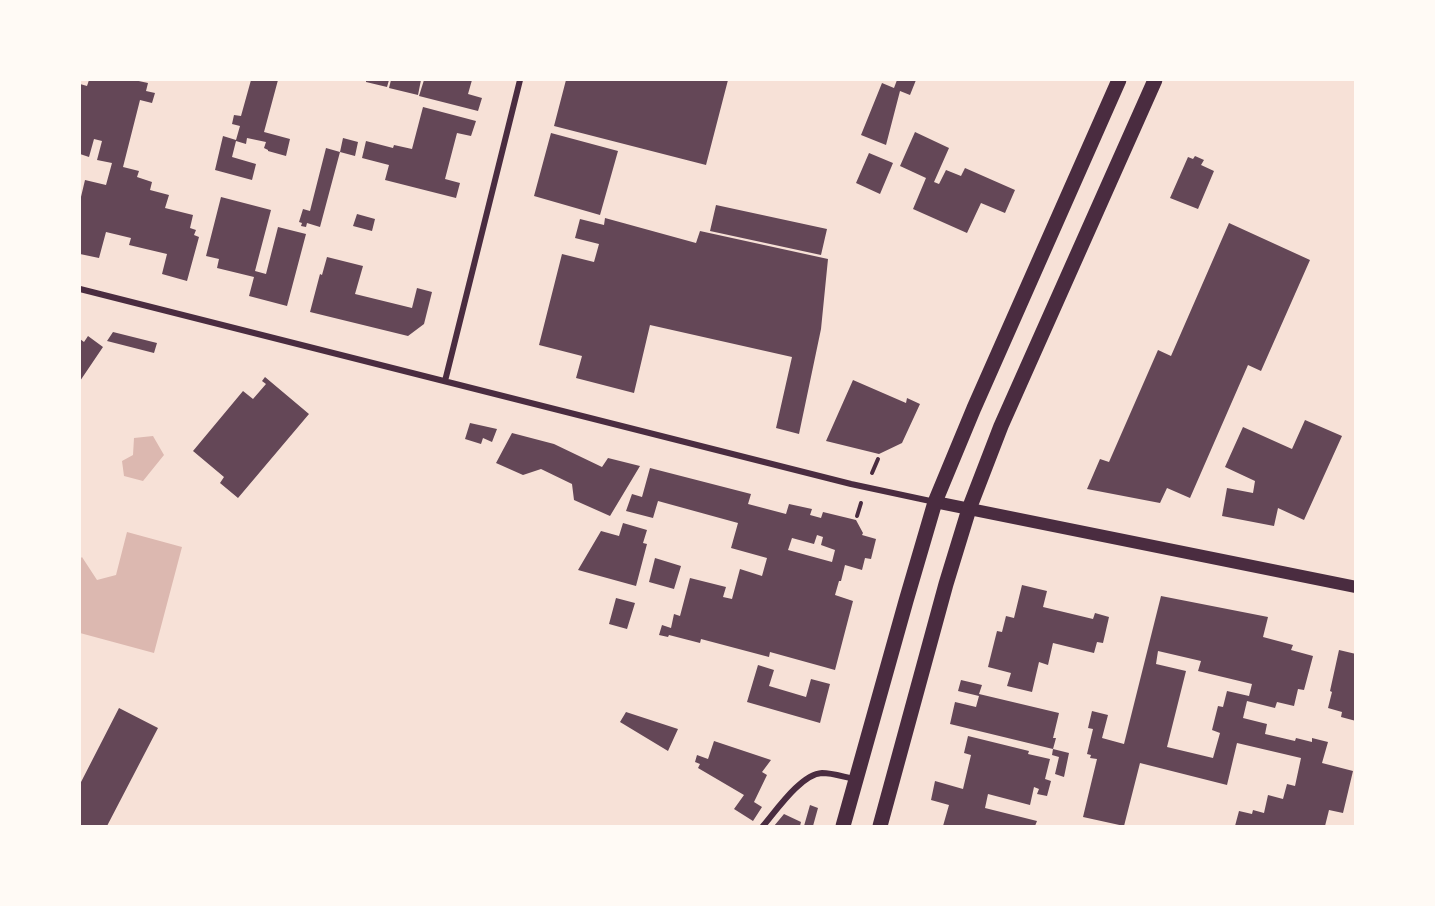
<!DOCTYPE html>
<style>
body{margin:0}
#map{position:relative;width:1435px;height:906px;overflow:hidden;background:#f7e1d7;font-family:Signika,sans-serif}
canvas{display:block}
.frame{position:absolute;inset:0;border:81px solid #fffaf5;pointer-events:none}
</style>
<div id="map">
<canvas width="1435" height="906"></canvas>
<div class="frame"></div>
</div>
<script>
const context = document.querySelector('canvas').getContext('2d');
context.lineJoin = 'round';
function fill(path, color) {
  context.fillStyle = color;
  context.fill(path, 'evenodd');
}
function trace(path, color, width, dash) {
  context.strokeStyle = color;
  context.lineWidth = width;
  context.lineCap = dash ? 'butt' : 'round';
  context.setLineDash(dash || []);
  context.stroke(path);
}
const water = new Path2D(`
 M153,436L164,455L143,481L124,476L122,461L133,455L134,438Z
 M127,532L182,547L154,653L80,633V559L82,557L97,580L116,575Z`);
const building = new Path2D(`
 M89,80H134L148,83L146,91L155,93L152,103L140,100L123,167L139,171L137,177L152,182L150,190L169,195L165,208L193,215L190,228L196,230L194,235L199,237L187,281L162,274L167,254L129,245L131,238L106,232L99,258L80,254V201L85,180L106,185L112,163L97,160L102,141L94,139L89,157L80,154V84L87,86Z
 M251,80H278L264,132L290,139L286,156L268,151V150L264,148L266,142L247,138L246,144L236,141L232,157L256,164L252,180L215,170L223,136L236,140L240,126L232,124L234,115L241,116Z
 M366,80H389L387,87L366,82Z
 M391,80H421L418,95L389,88Z
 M424,80H472L468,94L482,98L478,111L419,96Z
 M566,80H728L706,165L554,126Z
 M897,80H916L910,95L900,91L886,145L861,135L882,83L894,88Z
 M423,107L476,121L471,136L457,133L445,179L460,183L456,198L385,180L389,165L362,158L366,141L393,148L394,145L412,149Z
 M915,132L949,148L934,182L939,184L946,170L961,176L965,168L1015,190L1005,213L981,203L967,233L913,209L926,178L900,166Z
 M551,133L618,151L600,215L534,196Z
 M343,138L358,142L355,156L340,152Z
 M326,148L340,152L320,227L307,223L306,227L301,226L302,223L299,222L303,209L310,211Z
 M869,153L893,163L880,194L856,183Z
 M1195,156L1204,160L1201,165L1214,171L1198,209L1170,198L1188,157L1193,159Z
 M221,197L271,210L255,271L266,274L278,227L306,234L287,306L249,296L254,277L217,268L219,259L206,256Z
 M716,205L827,229L821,255L710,231Z
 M357,214L375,219L372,231L353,226Z
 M605,218L696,243L700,231L828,259L821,329L799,434L776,428L792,357L650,325L634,393L576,378L582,356L539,345L562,254L594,262L599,244L575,238L580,219L604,225Z
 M1229,223L1310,260L1261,371L1248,365L1190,498L1167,488L1160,503L1087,489L1100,459L1109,462L1158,350L1171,356Z
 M327,257L363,266L355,294L412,308L417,288L432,292L424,324L408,336L310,312L320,274L322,275Z
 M113,332L157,343L154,353L107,341Z
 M88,336L103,347L80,381V339L84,342Z
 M265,377L309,414L238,498L220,483L224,477L193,451L243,391L253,399L266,384L262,381Z
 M853,380L906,403L907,398L920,404L902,443L879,454L826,441Z
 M1305,420L1342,436L1304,520L1278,508L1274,526L1222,516L1227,488L1253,493L1255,481L1225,467L1243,427L1292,449Z
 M470,423L497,429L492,442L483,438L481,444L465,439Z
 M512,433L554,444L602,467L608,458L640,466L610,516L574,500L572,484L541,469L523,475L496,463Z
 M650,468L751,494L748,504L786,514L789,504L812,509L810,515L821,518L823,512L856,520L863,533L862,535L876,539L871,559L865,558L862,570L845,565L841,581H839L835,595L853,601L835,670L770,652L769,657L701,639L700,643L669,635L668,637L659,635L662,625L671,628L674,614L680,616L690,578L726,587L723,597L732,599L740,569L762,576L767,558L731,548L738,523L658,501L653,518L626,511L632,494L642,497ZM817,535L823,537L821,545L835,550L832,562L788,550L792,538L814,544Z
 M623,523L647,530L643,543L647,544L636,586L578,570L601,531L619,536Z
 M655,558L681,566L674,589L649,582Z
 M1022,585L1047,591L1043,607L1093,619L1095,613L1109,617L1103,643L1097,642L1094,653L1053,643L1048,665L1039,662L1032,692L1007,686L1011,673L988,667L997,631L1002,632L1006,616L1014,618Z
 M1161,596L1268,617L1263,637L1293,645L1291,650L1313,656L1304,690L1298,689L1294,706L1277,702L1275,708L1247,701L1243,718L1267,724L1265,734L1295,741L1296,738L1312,742V738L1328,742L1322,763L1353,771L1343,813L1329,810L1325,826H1235L1239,811L1252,814L1253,810L1264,813L1268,795L1283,799L1287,784L1295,786L1301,758L1237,743L1227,785L1140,763L1124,826L1083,817L1097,759L1090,758L1091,755L1087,754L1093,729L1088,728L1092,711L1108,715L1102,738L1124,744ZM1158,651L1201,661L1198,671L1252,684L1249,696L1227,691L1223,707L1218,706L1212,730L1220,733L1213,758L1167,747L1186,671L1156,664Z
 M616,598L635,603L627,629L609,624Z
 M1339,650L1356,654V721L1341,717L1342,712L1328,708L1332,692L1330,691Z
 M758,665L774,670L769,686L806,697L811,679L830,684L820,723L747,702Z
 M961,680L982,685L979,694L1059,713L1053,738H1056L1053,749L950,724L955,702L976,707L979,696L958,691Z
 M119,708L158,728L107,826H80V784Z
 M626,712L678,729L668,751L620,722Z
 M968,736L1029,751L1028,754L1050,759L1045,779L1051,781L1047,796L1037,794L1039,789L1034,787L1030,805L988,794L985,808L1037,821L1035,826H943L949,805L931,800L935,781L963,789L971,755L964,753Z
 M714,741L771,760L762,772L767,775L754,802L762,807L753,821L734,809L744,795L698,768L700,764L695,762L697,755L708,759Z
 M1053,749L1069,753L1064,777L1055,774L1059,757L1052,755Z
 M810,805L818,808L813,826H804Z
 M784,814L801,822L800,826H774Z`);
const path = new Path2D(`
 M872,473L878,459
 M857,516L861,503`);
const minor = new Path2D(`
 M80,289L851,484L935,502
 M445,381L520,80
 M763,826C776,811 801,774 822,773C833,773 844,777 855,779`);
const secondary = new Path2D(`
 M935,502L1356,587`);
const primary = new Path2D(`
 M843,826L906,601L935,502L974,408L1119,80
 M880,826L946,584L969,509L1001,426L1155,80`);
fill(water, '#dcb8b0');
fill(building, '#644757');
trace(path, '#4a2c40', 4);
trace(minor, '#4a2c40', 6);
trace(secondary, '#4a2c40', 12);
trace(primary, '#4a2c40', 15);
</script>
